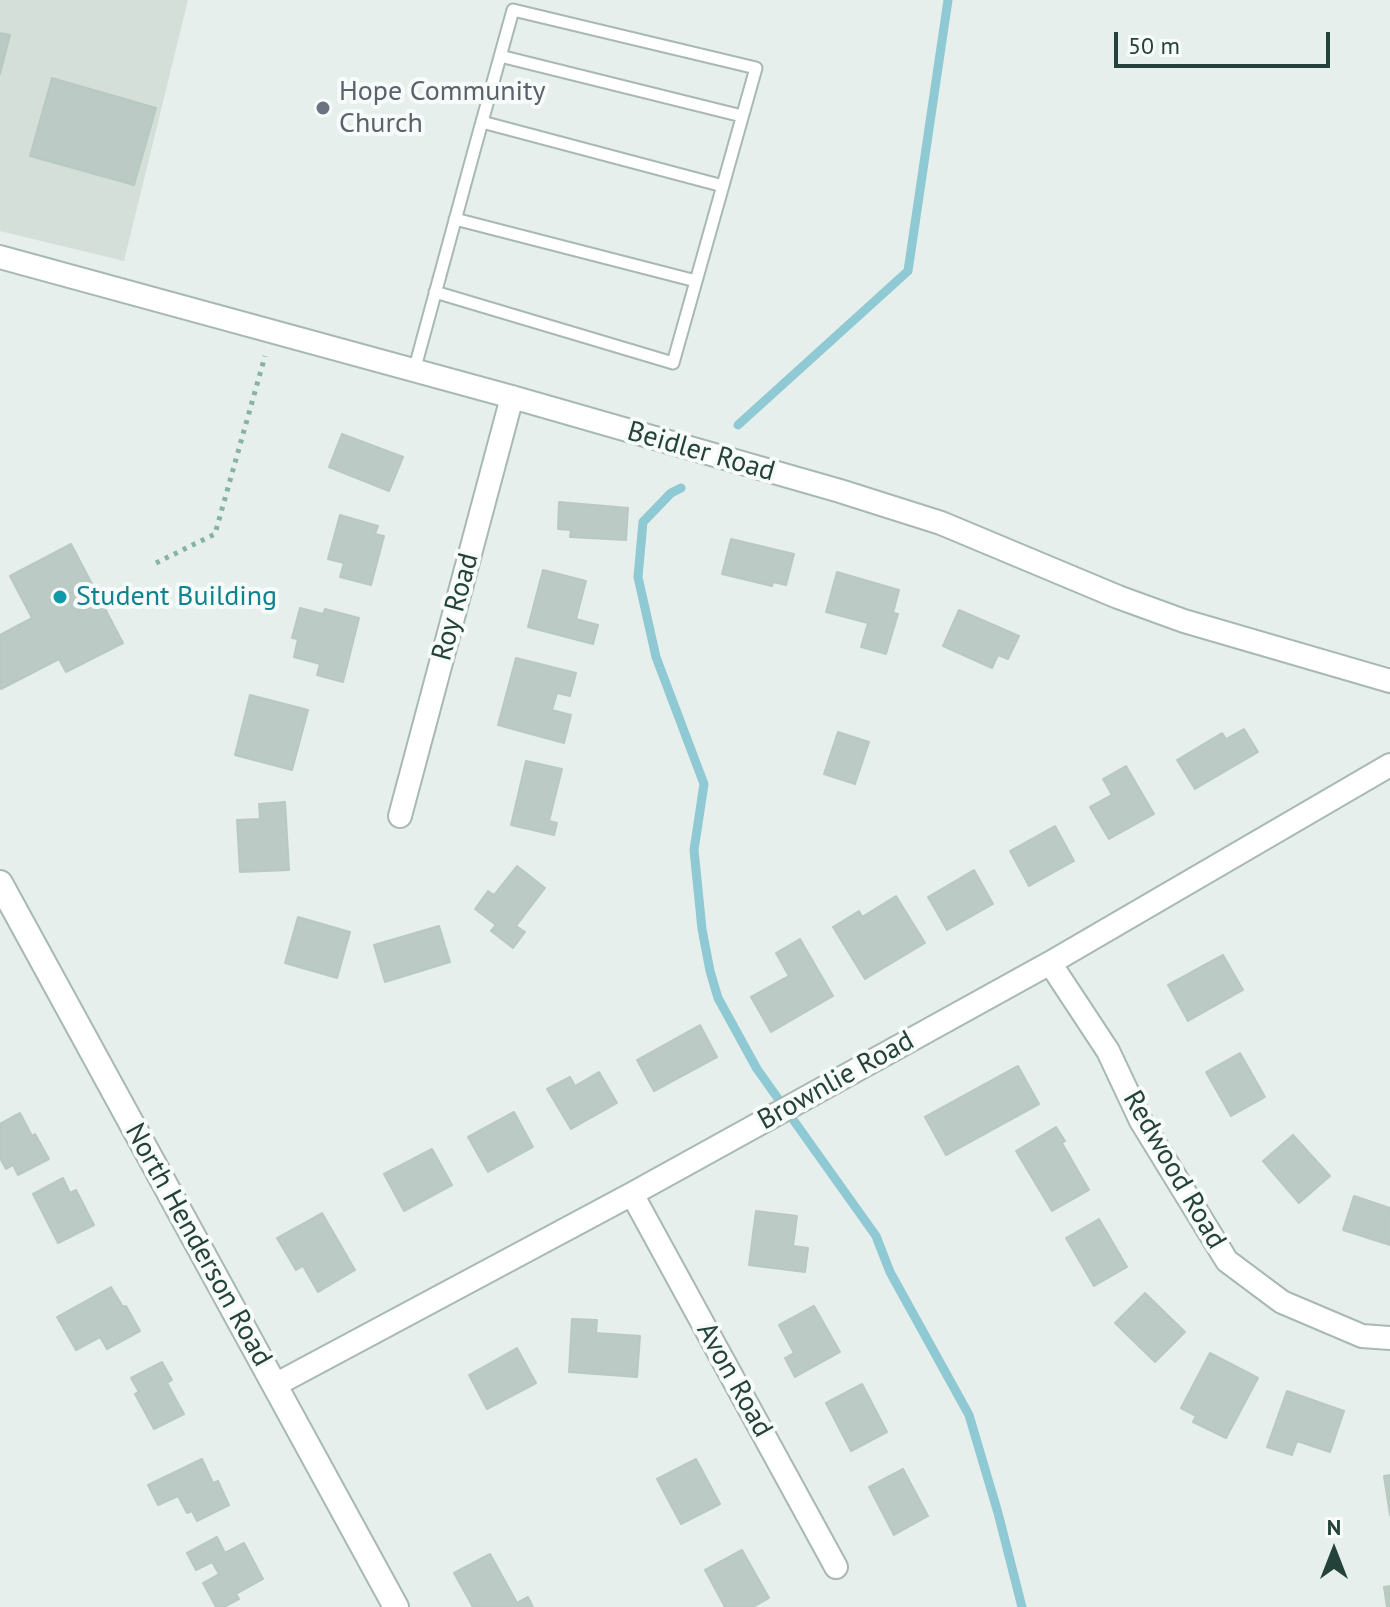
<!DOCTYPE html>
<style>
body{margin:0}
#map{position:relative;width:1390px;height:1607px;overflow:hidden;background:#e6efeb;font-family:"PT Sans",sans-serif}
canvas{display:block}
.north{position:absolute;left:1294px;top:1511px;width:80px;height:80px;-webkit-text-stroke:6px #f7fbf9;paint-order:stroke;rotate:0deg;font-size:22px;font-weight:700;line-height:32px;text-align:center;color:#24423a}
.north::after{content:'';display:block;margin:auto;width:28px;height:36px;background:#24423a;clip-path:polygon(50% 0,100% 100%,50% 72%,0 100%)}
.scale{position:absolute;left:1114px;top:32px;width:216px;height:36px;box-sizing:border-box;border:4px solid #24423a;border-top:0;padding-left:10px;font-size:24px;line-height:28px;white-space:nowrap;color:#24423a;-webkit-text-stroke:6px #f7fbf9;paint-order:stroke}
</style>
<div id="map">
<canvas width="1390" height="1607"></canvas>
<div class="north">N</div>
<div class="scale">50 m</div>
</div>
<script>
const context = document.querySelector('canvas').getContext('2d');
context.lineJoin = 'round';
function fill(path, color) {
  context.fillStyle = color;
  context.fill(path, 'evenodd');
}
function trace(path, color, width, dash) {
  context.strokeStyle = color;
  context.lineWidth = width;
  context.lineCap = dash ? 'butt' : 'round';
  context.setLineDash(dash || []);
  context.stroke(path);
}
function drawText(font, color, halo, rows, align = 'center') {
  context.font = font + ' "PT Sans",sans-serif';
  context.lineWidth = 8;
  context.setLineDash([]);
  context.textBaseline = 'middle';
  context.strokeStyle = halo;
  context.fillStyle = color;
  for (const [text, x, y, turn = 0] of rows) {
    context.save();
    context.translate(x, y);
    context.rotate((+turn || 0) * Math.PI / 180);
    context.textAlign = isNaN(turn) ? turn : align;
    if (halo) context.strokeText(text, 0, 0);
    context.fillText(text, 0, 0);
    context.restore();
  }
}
const built = new Path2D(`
 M0,0H188L124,261L0,231Z`);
const stream = new Path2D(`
 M738,425L908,271L948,0
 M681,488L671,493L643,522L638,577L656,657L704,784L694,850L702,929L710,971L718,998L757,1069L876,1236L890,1272L969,1415L998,1513L1022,1607`);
const building = new Path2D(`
 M0,33L10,35L0,74Z
 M52,78L156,108L134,185L30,156Z
 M342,434L403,457L389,491L329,467Z
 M559,502L628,508L626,540L570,537L571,530L558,529Z
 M340,515L378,526L375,534L384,536L371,585L340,577L344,563L328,559Z
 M731,539L794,554L786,585L773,582L772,586L722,574Z
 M71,544L123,643L66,672L59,659L1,689L0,635L32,618L10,576Z
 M543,570L586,581L576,619L598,625L593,644L528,627Z
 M837,572L899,590L893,613L898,614L886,654L861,647L868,623L826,612Z
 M300,608L323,614L325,609L359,618L343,682L317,675L320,664L294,657L298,639L292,638Z
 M959,610L1019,636L1008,659L998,655L992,668L943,646Z
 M516,658L576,673L570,696L557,693L552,710L571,715L564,743L498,725Z
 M250,695L308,710L292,770L235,755Z
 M1244,729L1258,752L1195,789L1177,760L1222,733L1226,739Z
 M838,732L869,742L855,784L824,774Z
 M526,761L562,769L549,821L557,823L554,835L511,825Z
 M1126,766L1154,814L1109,839L1090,807L1112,795L1103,779Z
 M285,802L289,870L240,872L237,820L260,819L259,804Z
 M1055,826L1074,861L1029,886L1010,851Z
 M517,866L545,888L516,926L525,932L513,948L491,931L496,925L475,909L488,891L494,895Z
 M974,870L993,904L947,930L928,897Z
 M896,896L925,943L865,979L833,927L859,911L862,917Z
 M298,917L350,932L337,978L285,963Z
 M439,926L450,962L385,982L374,945Z
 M800,939L833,996L771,1032L751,997L789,976L776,953Z
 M1223,955L1243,990L1188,1021L1168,985Z
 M700,1025L717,1057L654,1091L637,1060Z
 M1240,1053L1265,1097L1231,1116L1206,1072Z
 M1018,1066L1039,1104L946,1155L925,1117Z
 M599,1072L617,1103L571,1129L547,1089L570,1077L575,1086Z
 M514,1112L533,1147L488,1172L468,1137Z
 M20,1113L32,1136L35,1134L49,1159L18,1175L13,1165L6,1169L0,1158V1124Z
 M1056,1127L1065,1141L1062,1143L1089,1190L1052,1211L1016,1151Z
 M1293,1135L1330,1176L1299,1203L1263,1161Z
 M432,1149L452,1185L404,1211L384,1174Z
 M63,1178L70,1193L76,1190L94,1225L58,1243L33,1194Z
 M1354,1196L1390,1208V1245L1343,1230Z
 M756,1211L797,1216L793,1246L808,1248L805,1272L749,1265Z
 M322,1213L355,1270L318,1292L303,1266L296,1270L277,1238Z
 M1099,1219L1127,1267L1094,1286L1066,1238Z
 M111,1287L123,1307L126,1306L140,1331L107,1349L100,1337L76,1350L57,1317Z
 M1145,1293L1185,1332L1155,1362L1115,1323Z
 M814,1306L840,1352L795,1377L785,1358L794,1353L779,1325Z
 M572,1319L597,1320L596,1333L640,1336L637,1377L569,1372Z
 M517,1348L536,1383L487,1409L469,1375Z
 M1210,1353L1258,1378L1226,1438L1193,1422L1196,1416L1181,1408Z
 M162,1362L172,1380L167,1383L184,1414L154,1429L135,1394L139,1392L131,1378Z
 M862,1384L887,1432L851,1451L826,1403Z
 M1287,1391L1344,1411L1330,1452L1297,1441L1292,1455L1267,1447Z
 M202,1459L213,1483L218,1481L229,1505L197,1521L192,1511L187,1513L178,1496L158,1505L148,1485Z
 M696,1459L720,1504L681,1524L657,1479Z
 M903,1469L928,1516L894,1535L869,1487Z
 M1390,1475V1515L1384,1476Z
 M217,1537L225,1553L244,1543L263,1579L236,1594L239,1599L224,1607H216L203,1583L219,1574L212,1562L196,1570L187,1553Z
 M742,1550L769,1598L753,1607H725L705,1570Z
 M490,1554L517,1603L528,1597L533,1607H473L454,1573Z
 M1390,1586V1607H1387L1384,1587Z`);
const path = new Path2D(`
 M156,563L215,534L265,356`);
const service = new Path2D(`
 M500,56L742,116
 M482,122L723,186
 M455,219L696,281
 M414,371C447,251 479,130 513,10L756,68L673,363L435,292`);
const minor = new Path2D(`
 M0,257L512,397L840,491L941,523L1118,597L1184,621L1390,681
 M400,816L512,397
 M1050,963L1108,1051L1141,1121L1227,1261L1282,1302L1362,1336L1390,1338
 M632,1194L836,1567
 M275,1385L632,1194L1050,963L1390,765`);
const tertiary = new Path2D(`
 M0,883L396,1607`);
const markers = [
 [323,108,8,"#6b7280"],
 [60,597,8,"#0f9aa8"]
];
const worshipNames = [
 ["Hope Community",339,92],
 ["Church",339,124]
];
const streetNames = [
 ["Beidler Road",701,452,16],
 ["Roy Road",456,607,-75],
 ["Brownlie Road",836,1081,-29],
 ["Redwood Road",1174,1170,60],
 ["North Henderson Road",198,1245,61],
 ["Avon Road",734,1380,61]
];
const cultureNames = [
 ["Student Building",76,597]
];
fill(built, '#d4dfda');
trace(stream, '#8ec9d4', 9);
fill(building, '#bbcac4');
trace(building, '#b8c9c2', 2);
trace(service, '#a8b8b2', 15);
trace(minor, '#a8b8b2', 26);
trace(tertiary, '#a8b8b2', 28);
trace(path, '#86b3a5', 5, [4, 6]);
trace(service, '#fff', 11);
trace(minor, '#fff', 22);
trace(tertiary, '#fff', 24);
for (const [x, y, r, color] of markers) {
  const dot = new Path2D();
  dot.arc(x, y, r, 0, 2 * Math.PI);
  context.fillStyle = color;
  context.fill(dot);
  trace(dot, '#f7fbf9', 3);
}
drawText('28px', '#5b616d', '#f7fbf9', worshipNames, 'left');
drawText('28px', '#24423a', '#f7fbf9', streetNames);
drawText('28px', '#0d838f', '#f7fbf9', cultureNames, 'left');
</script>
